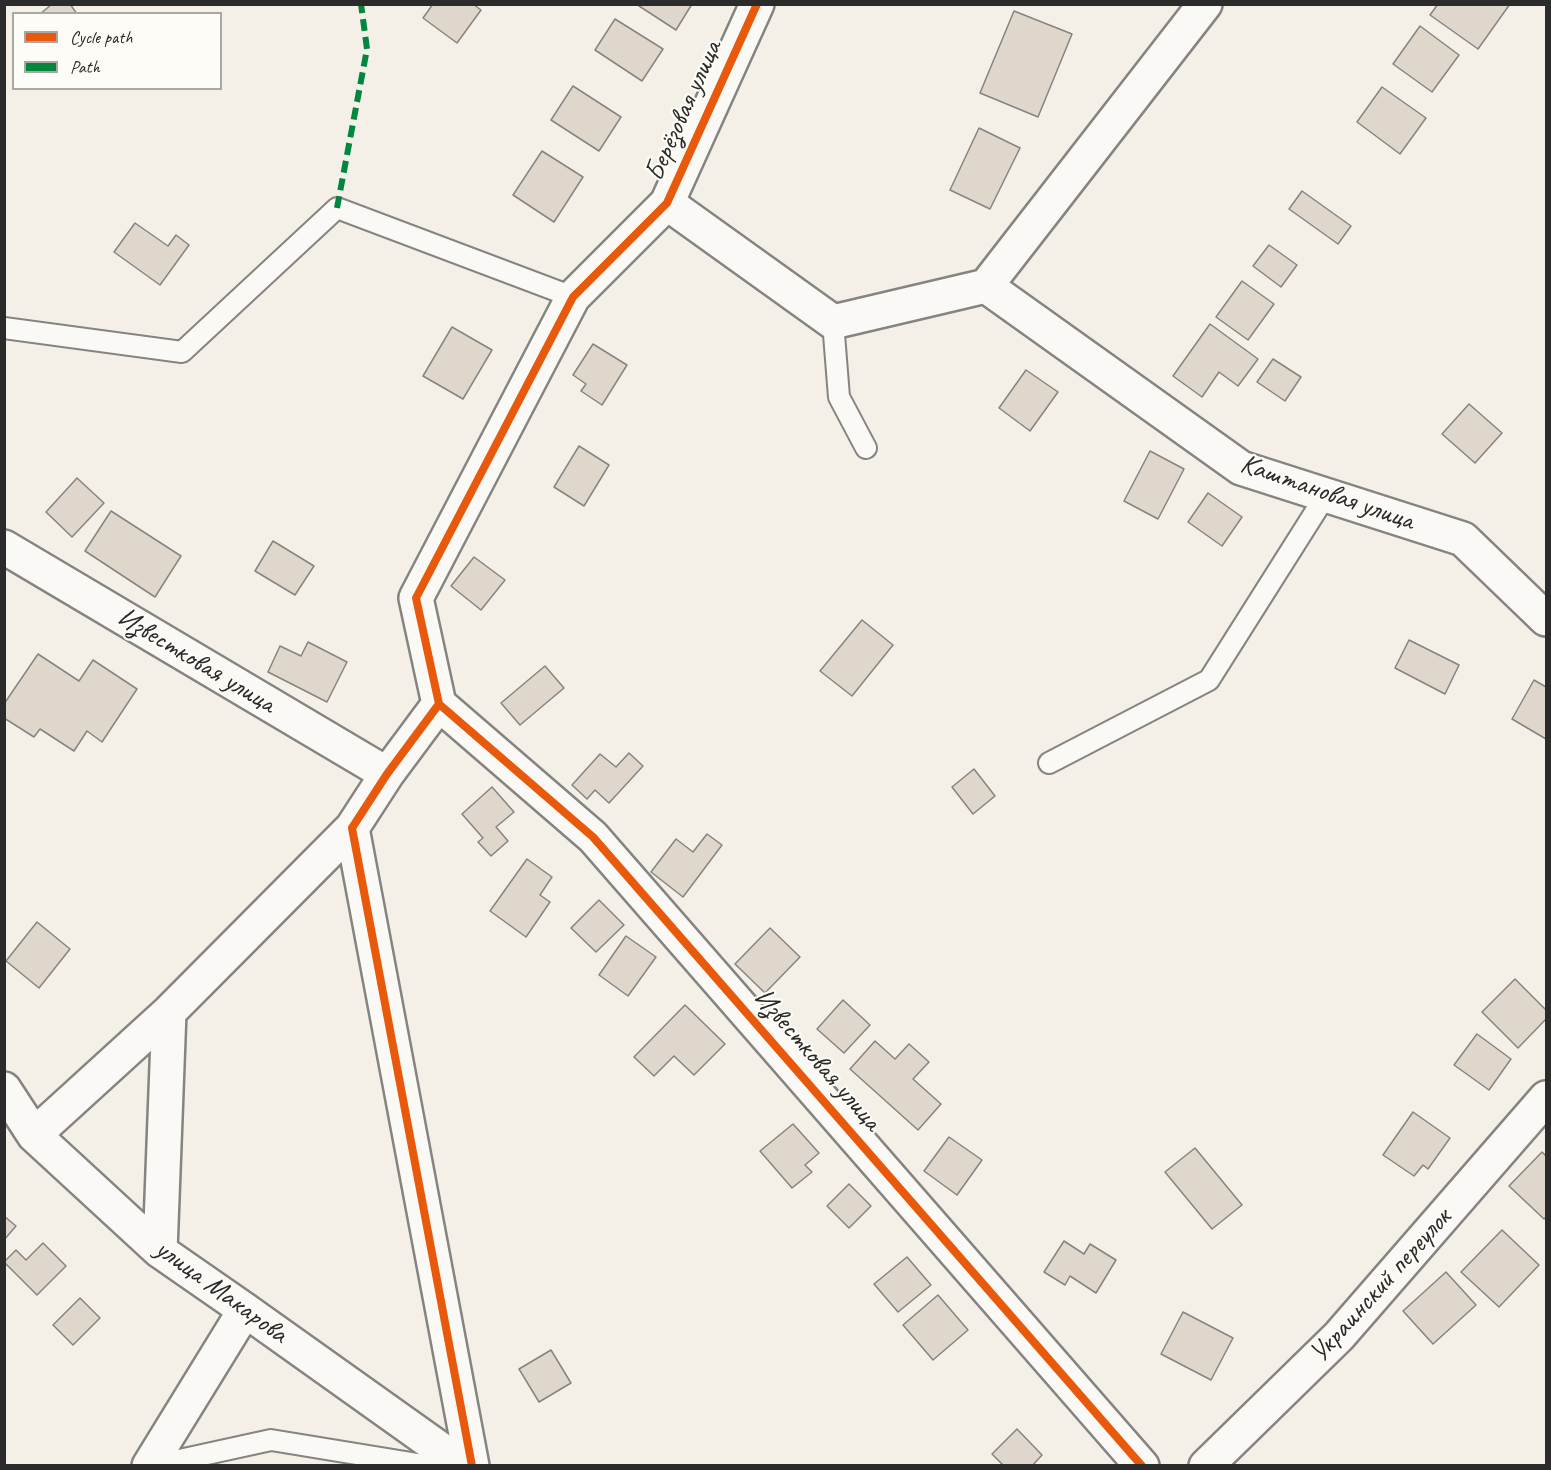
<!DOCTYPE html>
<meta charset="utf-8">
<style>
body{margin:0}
#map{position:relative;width:1551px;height:1470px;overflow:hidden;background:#f4f0e8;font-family:Caveat,sans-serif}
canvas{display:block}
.frame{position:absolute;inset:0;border:6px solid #2b2b2b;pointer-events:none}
.legend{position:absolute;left:12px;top:12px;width:210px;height:78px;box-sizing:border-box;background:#fdfcf7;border:2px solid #a9a8a5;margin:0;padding:8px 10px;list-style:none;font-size:18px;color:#2b2b2b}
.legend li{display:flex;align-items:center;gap:12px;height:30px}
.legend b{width:30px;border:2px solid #a9a8a5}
</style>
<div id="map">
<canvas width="1551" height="1470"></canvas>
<div class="frame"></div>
<ul class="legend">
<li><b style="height:8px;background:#e8590c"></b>Cycle path</li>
<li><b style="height:8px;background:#00873e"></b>Path</li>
</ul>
</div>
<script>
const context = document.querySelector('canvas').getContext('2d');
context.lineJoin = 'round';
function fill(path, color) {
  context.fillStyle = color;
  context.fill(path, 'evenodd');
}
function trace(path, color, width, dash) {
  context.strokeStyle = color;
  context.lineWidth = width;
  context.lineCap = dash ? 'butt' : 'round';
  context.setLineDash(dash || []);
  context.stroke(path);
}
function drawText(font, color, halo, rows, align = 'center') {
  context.font = font + ' Caveat,sans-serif';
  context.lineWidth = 4.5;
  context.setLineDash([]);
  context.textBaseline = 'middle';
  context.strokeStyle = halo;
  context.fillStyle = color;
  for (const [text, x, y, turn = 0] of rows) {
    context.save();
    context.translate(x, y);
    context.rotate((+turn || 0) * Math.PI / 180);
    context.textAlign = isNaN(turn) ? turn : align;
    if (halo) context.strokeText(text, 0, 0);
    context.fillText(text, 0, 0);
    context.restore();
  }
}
const building = new Path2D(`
 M52,4H70L77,14H40Z
 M433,4H473L481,10L457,43L423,18Z
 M636,4H692L676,30Z
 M1438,4H1510L1478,49L1430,15Z
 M1014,11L1072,34L1038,117L980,93Z
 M615,19L663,49L642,81L595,50Z
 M1420,26L1459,55L1432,92L1393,64Z
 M573,86L621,117L599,151L551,120Z
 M1382,87L1426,118L1400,154L1357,122Z
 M979,128L1020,148L990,209L950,190Z
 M542,151L583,177L554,222L513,195Z
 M1302,191L1351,226L1338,244L1289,209Z
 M135,223L168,246L176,235L189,245L160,285L114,252Z
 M1269,245L1297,265L1281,287L1253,266Z
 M1242,281L1274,304L1248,340L1216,317Z
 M1210,324L1258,359L1238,386L1219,372L1202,397L1173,376Z
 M452,327L492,350L463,399L423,376Z
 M593,344L627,365L602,405L581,391L586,384L573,375Z
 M1273,359L1301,377L1285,401L1257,382Z
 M1026,370L1058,392L1030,431L999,408Z
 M1469,404L1502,433L1475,463L1442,434Z
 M579,446L609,465L584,506L554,487Z
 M1150,451L1184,469L1158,519L1124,501Z
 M77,478L104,503L72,537L46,512Z
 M1208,493L1242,517L1222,546L1188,522Z
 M111,511L181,556L155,597L85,551Z
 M273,541L314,566L295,595L255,571Z
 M474,557L505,580L481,610L451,586Z
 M862,620L893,645L852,696L820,671Z
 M1409,640L1459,665L1445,694L1395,668Z
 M308,642L347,662L327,702L268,672L280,646L301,656Z
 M38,654L79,681L93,660L137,689L102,742L87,731L74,751L40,729L34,737L4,718V704Z
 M545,666L564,688L520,725L501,703Z
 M1534,680L1546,687V739L1512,719Z
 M629,753L643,766L609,803L595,790L587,799L572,785L600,754L616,767Z
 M974,769L995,796L973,814L952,787Z
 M492,787L514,812L496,827L508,841L491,856L478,842L483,838L462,814Z
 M707,834L722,845L683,897L651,872L676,839L693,852Z
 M527,859L552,877L540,895L550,902L526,937L490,911Z
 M599,900L624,925L596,952L571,928Z
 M37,922L70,949L39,988L6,961Z
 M770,928L800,957L765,993L735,964Z
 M626,936L656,957L628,996L599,975Z
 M1515,979L1546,1010V1019L1518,1048L1482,1012Z
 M843,1000L870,1025L844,1053L817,1029Z
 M685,1005L725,1044L694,1075L674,1056L654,1076L634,1057Z
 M1477,1034L1511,1059L1489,1090L1454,1065Z
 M875,1041L895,1059L909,1044L929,1062L913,1079L941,1104L918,1130L850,1069Z
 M1413,1112L1450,1138L1428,1169L1423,1165L1414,1176L1383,1155Z
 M793,1124L819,1153L805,1165L812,1172L792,1188L760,1151Z
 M949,1137L982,1160L957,1195L924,1171Z
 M1195,1148L1242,1205L1212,1229L1165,1172Z
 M1542,1152L1546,1156V1217L1544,1219L1509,1186Z
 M849,1184L871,1206L849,1228L827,1206Z
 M4,1216L16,1226L4,1240Z
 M1502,1230L1539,1265L1499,1307L1461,1272Z
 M1064,1241L1084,1254L1090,1244L1116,1260L1096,1293L1070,1276L1065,1285L1044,1272Z
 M43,1243L66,1266L37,1295L4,1262L16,1250L26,1260Z
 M907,1257L931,1285L898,1312L874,1284Z
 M1446,1272L1476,1305L1433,1344L1403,1311Z
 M938,1295L968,1330L933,1360L903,1325Z
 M80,1298L100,1318L73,1345L53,1325Z
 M1183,1312L1233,1338L1211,1380L1161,1354Z
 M551,1350L571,1383L539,1402L519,1369Z
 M1017,1429L1042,1455L1032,1466H1004L992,1454Z`);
const service = new Path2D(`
 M833,322L839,397L866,448
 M4,328L182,352L337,208L573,297
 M1049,763L1209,680L1326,495
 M152,1466L271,1440L430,1466`);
const minor = new Path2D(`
 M667,203L833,322L986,286L1241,468L1463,539L1546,619
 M986,286L1205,4
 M4,547L387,774
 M439,704L593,837L1142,1466
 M4,1089L34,1135L160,1251L245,1310L464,1466
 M34,1135L169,1012L352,828
 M160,1251L169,1012
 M149,1466L245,1310
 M472,1466L352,828L387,774L439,704L416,598L573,297L667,203L757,4
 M1206,1466L1339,1336L1546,1098`);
const quiet = new Path2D(`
 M337,208L367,49L361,4`);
const cycleway = new Path2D(`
 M439,704L593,837L1142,1466
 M472,1466L352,828L387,774L439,704L416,598L573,297L667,203L757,4`);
const streetNames = [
 ["Берёзовая улица",684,111,-66],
 ["Каштановая улица",1327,493,19],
 ["Известковая улица",196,661,31],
 ["Известковая улица",817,1060,49],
 ["Украинский переулок",1381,1286,-48],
 ["улица Макарова",221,1292,36]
];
fill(building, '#dfd7cb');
trace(building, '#858480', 1.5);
trace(service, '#858480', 24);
trace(minor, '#858480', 38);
trace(service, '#faf9f6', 20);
trace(minor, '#faf9f6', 33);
trace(quiet, '#00873e', 6, [12, 6]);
trace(cycleway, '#e8590c', 8);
drawText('28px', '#2b2b2b', '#fdfcf7', streetNames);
</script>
